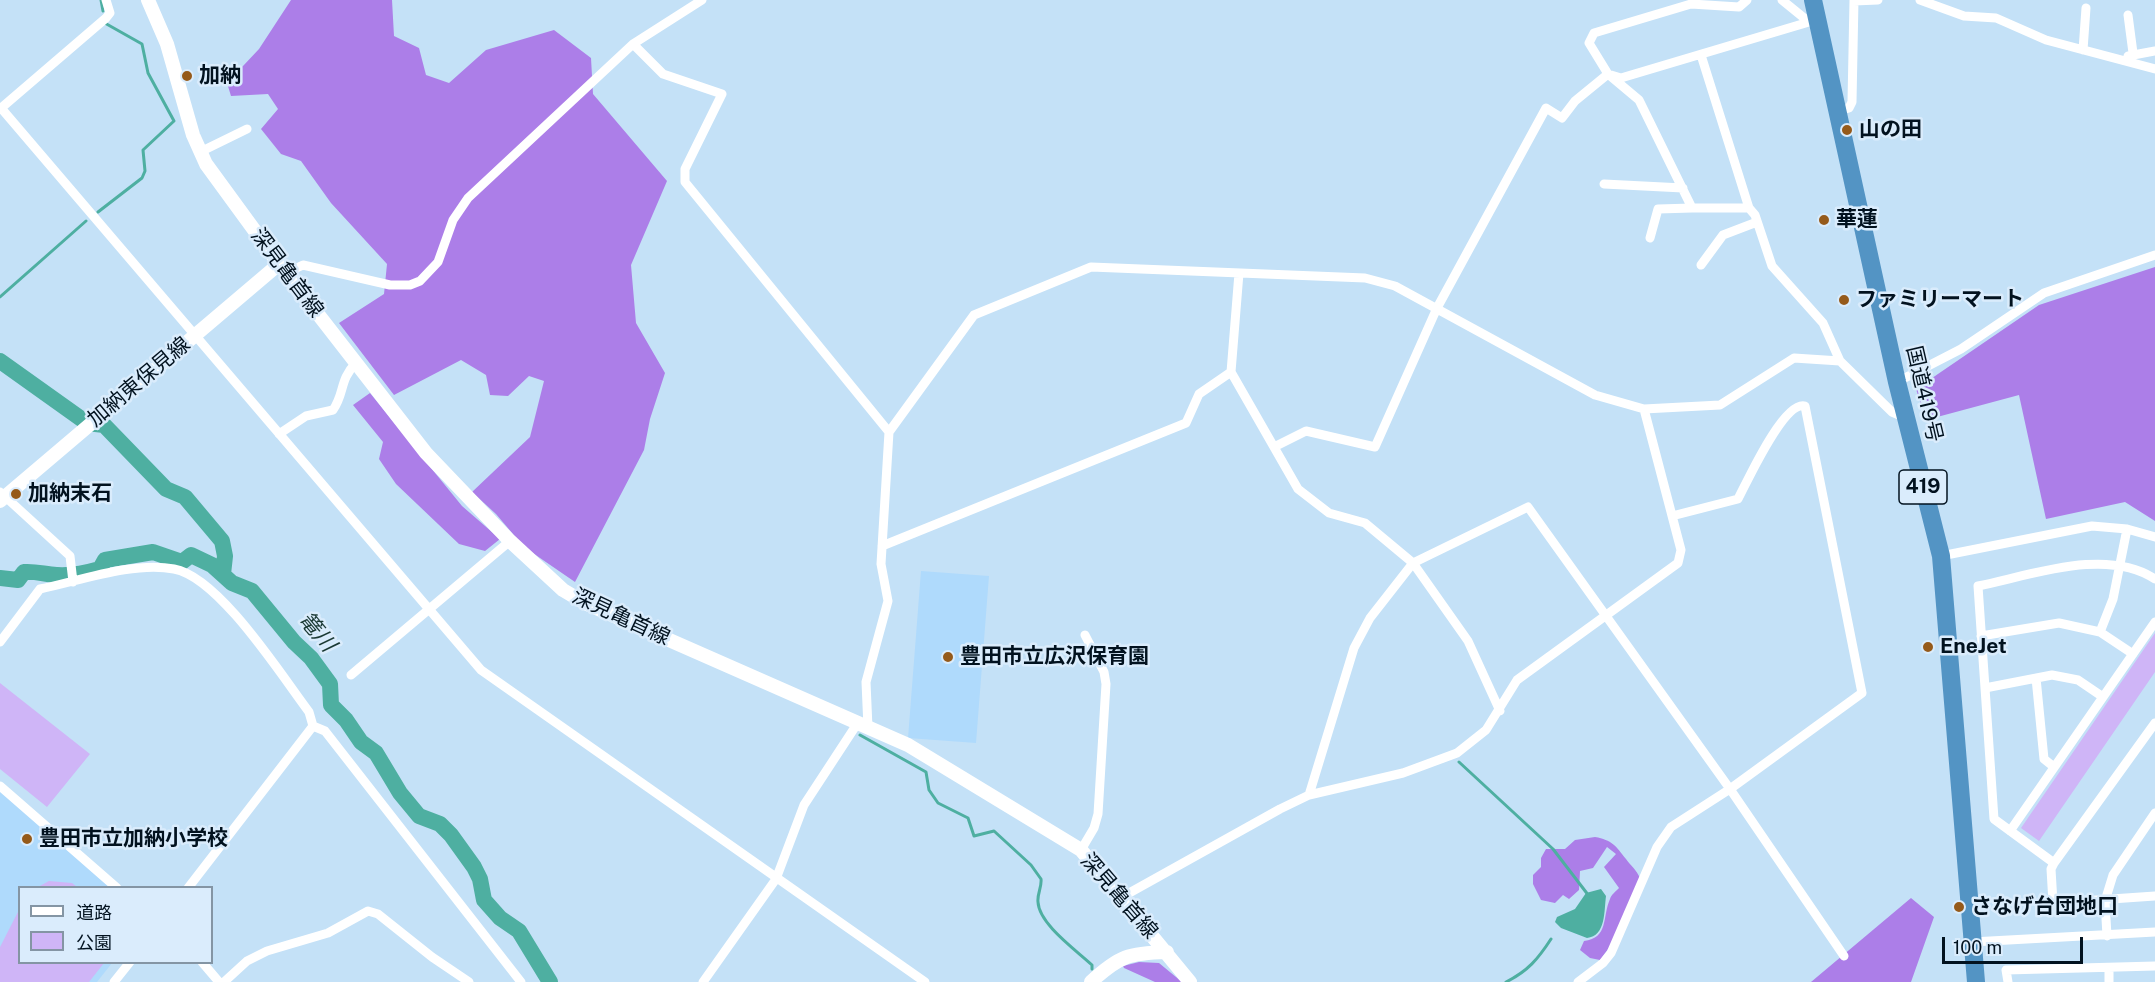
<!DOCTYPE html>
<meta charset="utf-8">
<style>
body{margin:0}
#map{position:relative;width:2155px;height:982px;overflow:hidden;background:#c4e1f7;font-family:"Public Sans","Noto Sans JP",sans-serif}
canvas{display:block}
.legend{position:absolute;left:18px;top:886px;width:195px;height:78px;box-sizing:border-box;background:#daecfc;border:2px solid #8495a4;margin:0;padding:8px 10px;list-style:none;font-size:18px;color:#02121f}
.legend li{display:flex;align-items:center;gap:12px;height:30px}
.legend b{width:30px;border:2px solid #8495a4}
.scale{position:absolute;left:1942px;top:937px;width:141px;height:27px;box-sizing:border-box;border:3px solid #02121f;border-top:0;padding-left:8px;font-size:18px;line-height:21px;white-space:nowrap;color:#02121f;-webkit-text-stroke:4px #daecfc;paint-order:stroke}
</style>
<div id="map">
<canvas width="2155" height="982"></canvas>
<ul class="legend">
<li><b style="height:8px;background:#fff"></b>道路</li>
<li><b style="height:16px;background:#cfb5f7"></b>公園</li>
</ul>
<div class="scale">100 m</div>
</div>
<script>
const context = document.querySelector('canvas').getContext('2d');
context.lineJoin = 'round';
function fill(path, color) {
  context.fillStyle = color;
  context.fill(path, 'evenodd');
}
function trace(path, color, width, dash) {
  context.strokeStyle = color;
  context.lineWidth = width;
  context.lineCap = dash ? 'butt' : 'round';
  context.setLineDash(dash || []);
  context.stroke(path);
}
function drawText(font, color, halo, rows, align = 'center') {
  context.font = font + ' "Public Sans","Noto Sans JP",sans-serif';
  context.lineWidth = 5;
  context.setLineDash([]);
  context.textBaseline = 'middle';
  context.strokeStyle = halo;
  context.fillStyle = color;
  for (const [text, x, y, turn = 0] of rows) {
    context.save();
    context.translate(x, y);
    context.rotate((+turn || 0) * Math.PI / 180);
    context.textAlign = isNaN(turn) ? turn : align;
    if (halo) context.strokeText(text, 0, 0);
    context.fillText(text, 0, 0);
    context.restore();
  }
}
const built = new Path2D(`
 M921,571L989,576L976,743L908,738Z
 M0,790L109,887L20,888V962L112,963L97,982H0Z`);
const green = new Path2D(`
 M2155,633V672L2039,841L2021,828Z
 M0,683L90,754L47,807L0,769Z
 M49,881L72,883L77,887H38Z
 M19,910L20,962L104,963L89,982H0V947Z`);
const forest = new Path2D(`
 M291,0H392L394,36L419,48L426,75L449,83L486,50L554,30L591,58L593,94L667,181L631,265L636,323L665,373L650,419L644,450L575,582L524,547L496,514L472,492L530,437L544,381L529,376L508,396L490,395L486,375L461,360L394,395L339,323L384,294L387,264L331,203L301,161L281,154L261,129L278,109L268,94L231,96L227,83L259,49Z
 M2155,267V521L2125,502L2046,519L2019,395L1926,420L1916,389L2039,305Z
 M370,393L462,506L500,539L485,551L459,544L396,484L379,459L383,442L353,405Z
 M1595,837C1612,840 1616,846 1626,859C1631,866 1636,869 1640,878L1617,937L1600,960L1590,958L1580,950L1584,941C1609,938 1602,917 1610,899C1611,895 1616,891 1619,888L1604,867L1616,854L1607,847L1593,868L1580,871L1579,890L1569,899L1563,895L1555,903L1541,900L1533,884V875L1541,867V858L1546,849H1565L1575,840Z
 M1911,898L1934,917L1911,982H1811Z
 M1139,962L1159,963L1182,982H1155L1124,968L1123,966Z`);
const water = new Path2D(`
 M1601,889L1606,896C1604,911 1606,936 1587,938L1561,928L1555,922L1557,917L1575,909L1586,893Z`);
const stream = new Path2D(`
 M101,0L103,11
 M98,212L142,178L145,171L143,150L174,121L148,73L142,44L103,22
 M0,297L86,221
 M860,735L926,772L929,790L938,803L968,818L974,836L994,831L1031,865L1041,879C1042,887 1037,894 1038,902C1039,924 1076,950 1092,965V969
 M1459,762L1553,849L1589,896
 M1506,982C1528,971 1538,959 1551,939`);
const river = new Path2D(`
 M0,361L87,423L104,425L166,489L185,497L222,541L225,556L223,574
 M0,578L18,580L24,572C37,571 46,575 57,575C72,576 86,573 100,569L105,560L153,552L182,562L191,555L212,565L232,583L252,591L294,642L311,658L330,684L331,705L346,720L361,742L376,753L400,793L419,816L440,824L451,835L474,867L480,879L484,900L500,918L519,931L550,982`);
const street = new Path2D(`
 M1747,0L1739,7L1691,4L1594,33L1589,43L1608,74L1639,100L1692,208H1749L1755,215L1772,266L1823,323L1840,361L1892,412L1906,418
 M1782,0L1809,22H1815
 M1920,0L1964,16L1996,18L2046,40L2155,69
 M1854,1L1878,0
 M2128,15L2133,53
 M633,44L663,74L722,94L685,169V182L889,432
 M2083,50L2086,8
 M1701,55L1749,208
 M2128,56L2155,51
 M1611,75L1621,78L1809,22
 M1,108L481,670L925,982
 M0,109L106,18L110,13L106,0
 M1838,111L1849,108L1852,102L1854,0
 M200,152L247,129
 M1604,184L1683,188
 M1650,238L1658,209L1692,208
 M1701,265L1723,235L1757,222
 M286,273L303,265L390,285H410L420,281L438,262L453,220L468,198L633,44L702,0
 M1239,273L1231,372L1298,489L1329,513L1365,523L1413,563L1468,641L1500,711
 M1897,382L1961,349L2044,293L2155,255
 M279,434L306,416L333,410C345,393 339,380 356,363
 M1274,447L1306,431L1375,447L1437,308L1546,108L1562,118L1575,101L1608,74
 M0,492L70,556L73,582
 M882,546L1186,423L1199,394L1231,372
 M1941,556L2092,526L2127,529L2155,537
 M2100,632L2113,599L2127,529
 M1981,636L2059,623L2100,632L2133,654
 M0,642L40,589C79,581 134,561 174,569C219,577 281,675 309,712L313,726L325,731L521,982
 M351,675L510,541
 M2036,678L2044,759L2054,767
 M1985,688L2052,675L2078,680L2103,697
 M2155,723L2054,863L2051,869L2053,903L2155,896
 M868,728L866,682L888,601L881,564L889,432L974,315L1091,267L1365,278L1395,286L1595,395L1644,409L1720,405L1794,358L1840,361
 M0,786L117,888
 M1309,795L1354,648L1370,618L1413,563L1528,507L1730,789L1844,956
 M2010,831L2155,622
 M1081,850L1094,828L1098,814L1106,684L1104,672L1085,635
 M2054,863L1994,819L1978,586C2032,575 2107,547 2155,579
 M188,888L313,726
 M1122,897L1280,809L1309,795L1403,773L1457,753L1486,730L1517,680L1678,563L1681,550L1644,409
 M2107,936L2105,901L2113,875L2155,813
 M1972,942L2155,932
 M202,962L219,982
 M2109,968V982
 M114,982L130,962
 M224,982L247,961L267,951L328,933L368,911L378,914L432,957L469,982
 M703,982L776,879L804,805L857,724
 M1578,982L1603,963L1611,953L1657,847L1671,827L1730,789L1862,693L1805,406C1784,400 1747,482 1738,499L1672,516
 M2008,982L2006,970L2155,966`);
const secondary = new Path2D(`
 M148,0L167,44L193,135L206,164L279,264L426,453L510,541L563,590L585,603L908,745L1081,850L1190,982
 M0,501L279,264
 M1091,982C1119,956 1129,953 1167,952`);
const highway = new Path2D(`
 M1813,0L1897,382L1941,556L1976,982`);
const markers = [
 [187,76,6,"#955a1a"],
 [1847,130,6,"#955a1a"],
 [1824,220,6,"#955a1a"],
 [1844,300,6,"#955a1a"],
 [16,494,6,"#955a1a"],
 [1928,647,6,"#955a1a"],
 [948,657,6,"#955a1a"],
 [27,839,6,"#955a1a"],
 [1959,907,6,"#955a1a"]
];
const shields = [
 [1923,487,48]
];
const shieldNames = [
 ["419",1923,487]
];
const poiNames = [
 ["加納",199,76],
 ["山の田",1859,130],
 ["華蓮",1836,220],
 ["ファミリーマート",1856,300],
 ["加納末石",28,494],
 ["EneJet",1940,647],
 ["豊田市立広沢保育園",960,657],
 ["豊田市立加納小学校",39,839],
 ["さなげ台団地口",1971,907]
];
const streetNames = [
 ["深見亀首線",287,273,53],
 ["加納東保見線",139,382,-40],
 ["国道419号",1924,394,77],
 ["深見亀首線",621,617,25],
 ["深見亀首線",1119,896,49]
];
const waterNames = [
 ["篭川",317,632,50]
];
fill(built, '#afdafc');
fill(green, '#cfb5f7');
fill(forest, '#ac7ee8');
fill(water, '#4eafa1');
trace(stream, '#4eafa1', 3);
trace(river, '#4eafa1', 16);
trace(street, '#fff', 9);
trace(secondary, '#fff', 14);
trace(highway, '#5394c4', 18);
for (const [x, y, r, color] of markers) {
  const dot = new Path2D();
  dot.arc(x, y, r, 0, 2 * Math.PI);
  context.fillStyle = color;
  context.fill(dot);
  trace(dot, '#daecfc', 2);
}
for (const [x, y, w] of shields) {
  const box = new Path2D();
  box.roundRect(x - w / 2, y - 17, w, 34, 4.5);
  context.fillStyle = '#daecfc';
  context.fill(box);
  trace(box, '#02121f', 1.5);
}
drawText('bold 20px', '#02121f', null, shieldNames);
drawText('bold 21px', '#02121f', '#daecfc', poiNames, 'left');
drawText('21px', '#02121f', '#daecfc', streetNames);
drawText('italic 22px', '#1b3a35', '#daecfc', waterNames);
</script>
